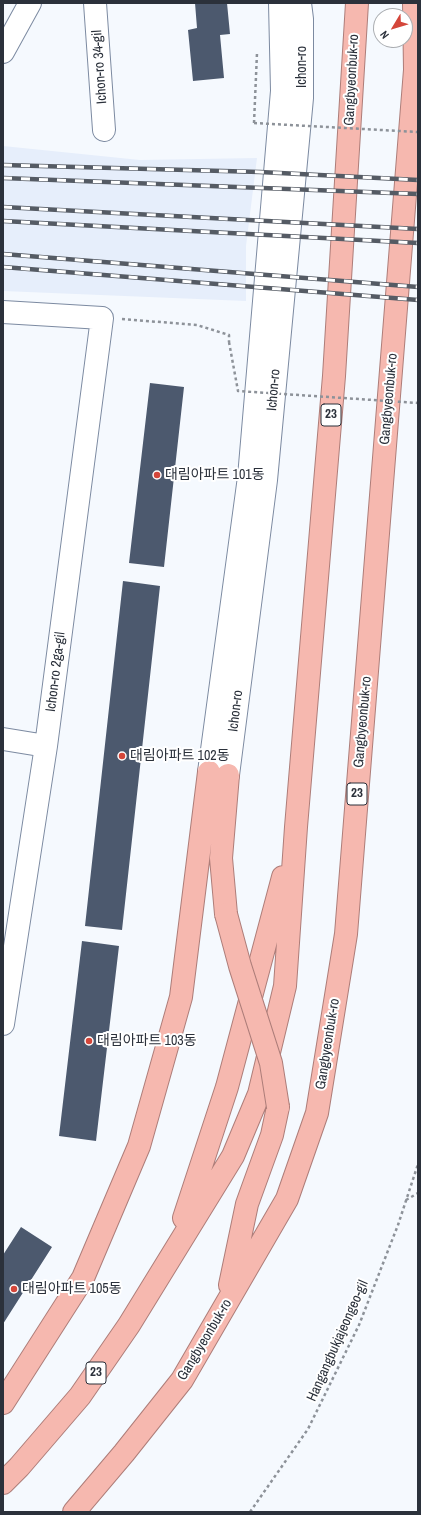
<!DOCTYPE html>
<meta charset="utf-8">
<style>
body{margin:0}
#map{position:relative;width:421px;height:1515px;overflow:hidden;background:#f5f9fe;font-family:"Archivo Narrow",sans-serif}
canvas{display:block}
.frame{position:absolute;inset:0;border:4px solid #2b313b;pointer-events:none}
.north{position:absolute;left:373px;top:8px;width:40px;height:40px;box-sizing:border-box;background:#fff;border:1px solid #aaadb1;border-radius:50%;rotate:232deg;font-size:11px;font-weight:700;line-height:16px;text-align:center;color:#2b313b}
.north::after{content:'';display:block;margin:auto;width:14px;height:18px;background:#d4463a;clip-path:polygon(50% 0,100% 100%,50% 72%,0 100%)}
</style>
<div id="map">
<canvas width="421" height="1515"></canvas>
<div class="frame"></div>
<div class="north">N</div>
</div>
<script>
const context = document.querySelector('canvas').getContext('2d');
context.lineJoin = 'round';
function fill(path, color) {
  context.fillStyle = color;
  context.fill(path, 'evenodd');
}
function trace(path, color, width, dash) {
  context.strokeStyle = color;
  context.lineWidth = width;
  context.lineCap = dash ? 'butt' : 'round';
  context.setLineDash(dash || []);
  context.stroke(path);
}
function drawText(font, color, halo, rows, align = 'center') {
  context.font = font + ' "Archivo Narrow","Noto Sans KR",sans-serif';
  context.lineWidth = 4;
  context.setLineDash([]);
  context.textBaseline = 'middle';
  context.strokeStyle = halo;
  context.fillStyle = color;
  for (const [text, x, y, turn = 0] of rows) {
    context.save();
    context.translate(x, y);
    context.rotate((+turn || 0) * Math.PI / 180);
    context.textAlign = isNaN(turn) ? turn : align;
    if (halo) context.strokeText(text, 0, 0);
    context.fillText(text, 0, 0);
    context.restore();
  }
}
const built = new Path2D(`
 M3,146L140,160L257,158L246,246V301L3,291Z`);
const building = new Path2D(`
 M195,3H227L230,34L220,35L224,78L193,81L188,30L197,28Z
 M150,383L184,387L164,567L129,563Z
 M123,581L160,586L122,930L85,926Z
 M82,941L119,946L96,1141L59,1136Z
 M21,1227L52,1247L3,1324V1255Z`);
const path = new Path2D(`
 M254,123L257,53
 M122,319L197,325L229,335V342
 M406,1200L418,1193
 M250,1512L308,1429L359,1325L398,1225L418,1164`);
const minor = new Path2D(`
 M95,3L104,130
 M3,52L30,3
 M3,312L102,318L46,746L3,1024
 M3,739L46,746`);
const secondary = new Path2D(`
 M209,772L249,477L282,91L280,3
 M228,775L266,480L302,98V19L300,3`);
const trunk = new Path2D(`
 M226,914L221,858L228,775
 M184,1218L227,1087L283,877
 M230,1285L247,1204L272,1135L278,1107
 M3,1403L83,1278L139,1146L181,997L209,772
 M3,1483L19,1467L80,1396L129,1325L233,1156L259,1094L285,986L296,827L334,376L357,3
 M74,1512L124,1453L182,1380L287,1199L317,1113L346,934L415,70L414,3`);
const rail = new Path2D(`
 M3,165L260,172L418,180
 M3,178L418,194
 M3,207L418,229
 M3,221L418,243
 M3,254L418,287
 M3,267L418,300`);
const pathBridge = new Path2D(`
 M254,123L418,132
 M229,342L238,391L418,403`);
const trunkBridge = new Path2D(`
 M226,914L240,966L271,1063L278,1107`);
const markers = [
 [157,475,4,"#d4463a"],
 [122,756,4,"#d4463a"],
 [89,1041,4,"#d4463a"],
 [14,1289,4,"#d4463a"]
];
const shields = [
 [331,415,20],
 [357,794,20],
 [96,1373,20]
];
const shieldNames = [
 ["23",331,415],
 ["23",357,794],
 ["23",96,1373]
];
const streetNames = [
 ["Ichon-ro 34-gil",100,67,-94],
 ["Ichon-ro",302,67,-90],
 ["Gangbyeonbuk-ro",352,80,-87],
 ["Ichon-ro",274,390,-85],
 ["Gangbyeonbuk-ro",389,399,-85],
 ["Ichon-ro 2ga-gil",56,672,-83],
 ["Ichon-ro",236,711,-83],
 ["Gangbyeonbuk-ro",363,722,-85],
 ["Gangbyeonbuk-ro",328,1044,-81],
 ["Gangbyeonbuk-ro",205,1340,-59],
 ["Hangangbukjajeongeo-gil",338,1341,-66]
];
const poiNames = [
 ["대림아파트 101동",165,475],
 ["대림아파트 102동",130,756],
 ["대림아파트 103동",97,1041],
 ["대림아파트 105동",22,1289]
];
fill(built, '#e6eefb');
fill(building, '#4c596e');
trace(minor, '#7c8aa1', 24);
trace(secondary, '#7c8aa1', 24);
trace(trunk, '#ad7d79', 24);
trace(path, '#8d9299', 2.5, [3, 3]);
trace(minor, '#fff', 22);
trace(secondary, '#fff', 22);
trace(trunk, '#f6b8af', 22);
trace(rail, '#555b64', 4.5);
trace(rail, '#fff', 3, [9]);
trace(trunkBridge, '#ad7d79', 24, []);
trace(pathBridge, '#8d9299', 2.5, [3, 3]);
trace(trunkBridge, '#f6b8af', 22);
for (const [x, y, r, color] of markers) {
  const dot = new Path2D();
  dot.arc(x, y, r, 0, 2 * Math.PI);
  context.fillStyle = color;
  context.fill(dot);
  trace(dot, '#fff', 1.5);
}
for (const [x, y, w] of shields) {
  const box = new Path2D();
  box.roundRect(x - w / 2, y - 11, w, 22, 3);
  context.fillStyle = '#fff';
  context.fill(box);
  trace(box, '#2b313b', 1);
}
drawText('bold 13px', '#2b313b', null, shieldNames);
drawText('14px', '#2b313b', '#fff', streetNames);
drawText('14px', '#2b313b', '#fff', poiNames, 'left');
</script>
